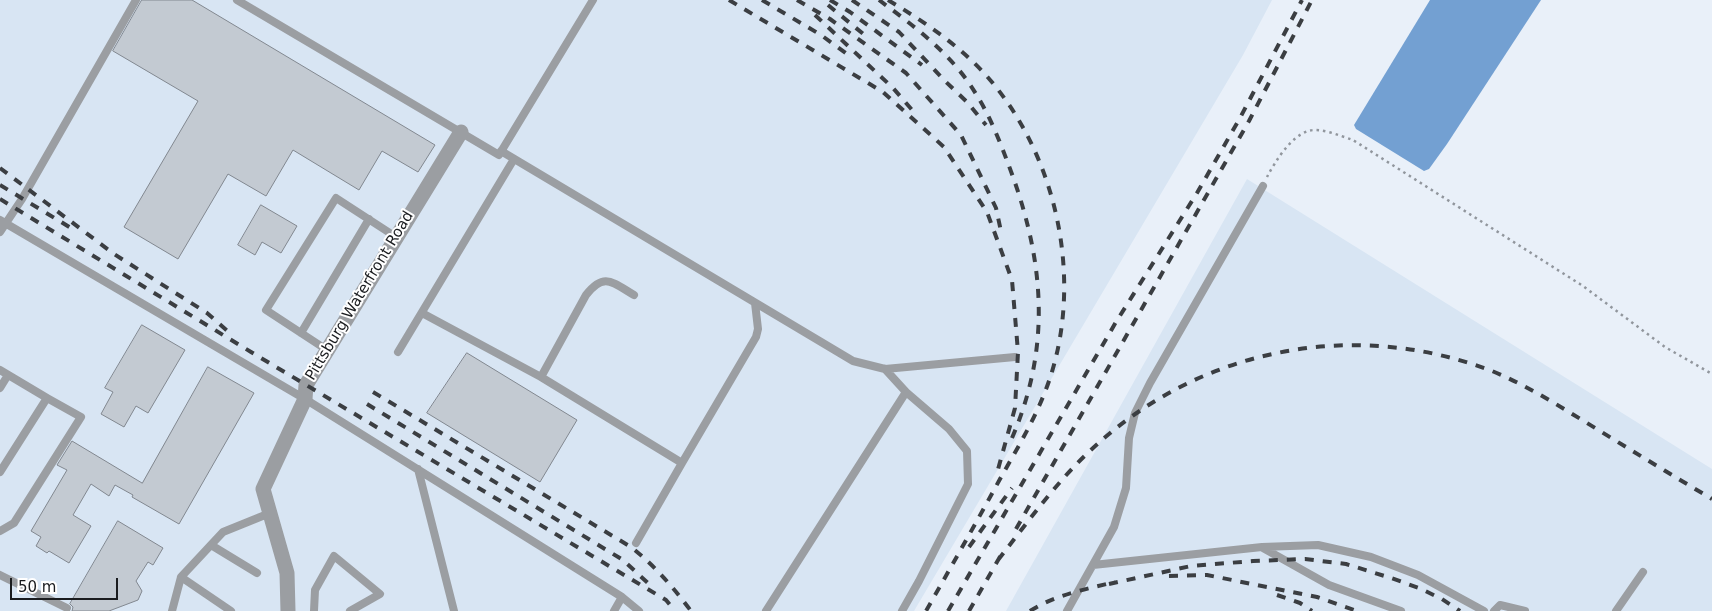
<!DOCTYPE html>
<style>
body{margin:0}
#map{position:relative;width:1712px;height:611px;overflow:hidden;background:#e9f0f9;font-family:"DejaVu Sans",sans-serif}
canvas{display:block}
.scale{position:absolute;left:10px;top:578px;width:108px;height:22px;box-sizing:border-box;border:2px solid #1a1c1f;border-top:0;padding-left:6px;font-size:15px;line-height:18px;white-space:nowrap;color:#1a1c1f;-webkit-text-stroke:4px #fff;paint-order:stroke}
</style>
<div id="map">
<canvas width="1712" height="611"></canvas>
<div class="scale">50 m</div>
</div>
<script>
const context = document.querySelector('canvas').getContext('2d');
context.lineJoin = 'round';
function fill(path, color) {
  context.fillStyle = color;
  context.fill(path, 'evenodd');
}
function trace(path, color, width, dash) {
  context.strokeStyle = color;
  context.lineWidth = width;
  context.lineCap = dash ? 'butt' : 'round';
  context.setLineDash(dash || []);
  context.stroke(path);
}
function drawText(font, color, halo, rows, align = 'center') {
  context.font = font + ' "DejaVu Sans",sans-serif';
  context.lineWidth = 4;
  context.setLineDash([]);
  context.textBaseline = 'middle';
  context.strokeStyle = halo;
  context.fillStyle = color;
  for (const [text, x, y, turn = 0] of rows) {
    context.save();
    context.translate(x, y);
    context.rotate((+turn || 0) * Math.PI / 180);
    context.textAlign = isNaN(turn) ? turn : align;
    if (halo) context.strokeText(text, 0, 0);
    context.fillText(text, 0, 0);
    context.restore();
  }
}
const built = new Path2D(`
 M0,0H1272L1243,55L914,611H0Z
 M1247,179L1712,469V611H1006Z`);
const water = new Path2D(`
 M1430,0H1541L1447,144L1429,169L1424,171L1356,129L1354,125Z`);
const building = new Path2D(`
 M142,0H192L435,145L418,172L382,151L359,190L293,150L266,196L228,174L178,259L124,227L198,101L113,51Z
 M261,205L297,226L281,253L262,242L255,255L238,245Z
 M142,325L185,350L148,413L136,406L124,427L101,414L113,392L105,388Z
 M467,353L577,420L540,482L427,413Z
 M208,367L254,393L179,524L132,497L133,495L115,485L109,496L91,484L73,515L91,526L69,563L49,551L47,553L36,546L41,537L31,531L67,470L57,465L72,441L142,483Z
 M118,521L163,548L153,565L148,562L136,581L142,591L138,600L109,611H72L73,607L70,604Z`);
const path = new Path2D(`
 M1267,177C1275,162 1290,137 1308,131C1321,127 1340,136 1353,140L1583,286L1665,347L1712,374`);
const lane = new Path2D(`
 M237,0L499,155L593,0
 M501,151L853,361L885,369L1015,357
 M0,220L305,399L622,597L639,611
 M0,232L22,199L136,0
 M422,313L541,377L586,295C604,272 612,282 634,295
 M301,333L369,219
 M327,350L266,310L336,198L396,237
 M398,352L514,159
 M0,370L47,398L0,472
 M541,377L682,463L636,543
 M0,388L8,375
 M682,463L756,337L758,329L755,303
 M418,469L454,611
 M0,531L14,523L81,417L47,398
 M211,545L257,573
 M1263,548L1329,585L1401,611
 M1093,565L1262,547L1318,545L1371,557L1418,575L1484,611
 M0,575L67,608
 M181,577L231,611
 M172,611L181,577L223,532L270,513
 M314,611L315,590L334,556L380,594L350,611
 M614,611L622,597
 M766,611L906,392L885,369
 M902,611L919,581L968,484L967,451L949,429L906,392
 M1067,611L1114,527L1126,488L1129,438L1135,413L1150,383L1263,186
 M1494,611L1500,605L1525,611
 M1616,611L1643,572`);
const street = new Path2D(`
 M288,611L287,573L263,489L305,399L306,385L461,132`);
const rail = new Path2D(`
 M729,0L883,92L944,147L987,212L1012,280L1018,352L1015,408L997,473
 M762,0L821,35L851,57
 M797,0L830,19L906,73L961,135L996,208L1002,236
 M830,0L850,12L922,65
 M852,0L899,32L945,81L967,102L986,125
 M879,0C914,26 953,55 976,94C990,116 1000,142 1009,166C1044,259 1052,345 1012,438
 M888,0C923,21 956,43 984,73C1057,153 1084,279 1049,381C1037,416 1018,447 1000,479C976,523 951,567 926,611
 M828,5L867,37
 M815,15L893,88L913,111
 M0,168L114,254L207,313L231,334
 M0,185L71,228
 M0,199L251,352L666,600L675,611
 M373,392L631,547C655,566 673,587 691,611
 M367,404L623,560L650,585
 M1016,529L1249,121L1312,0
 M969,547L1012,488
 M998,560C1027,523 1058,480 1092,449C1200,348 1354,318 1492,371C1526,385 1556,404 1587,423C1629,449 1670,474 1712,499
 M1169,576L1207,575L1317,597L1357,611
 M1109,584L1191,566L1253,561L1305,559L1346,564L1391,578L1419,588L1442,599L1460,611
 M1277,595L1300,603L1312,611
 M948,611L1116,322L1197,193L1240,118L1302,0
 M969,611L1001,555
 M1030,611C1055,595 1086,589 1115,582`);
const streetNames = [
 ["Pittsburg Waterfront Road",360,296,-59]
];
fill(built, '#d8e5f3');
fill(water, '#73a0d2');
fill(building, '#c3cad2');
trace(building, '#828890', 1);
trace(path, '#91969d', 2.5, [2.5, 4]);
trace(lane, '#9b9ea2', 8);
trace(street, '#9b9ea2', 15);
trace(rail, '#3b3e42', 4, [9, 9]);
drawText('15px', '#1a1c1f', '#fff', streetNames);
</script>
